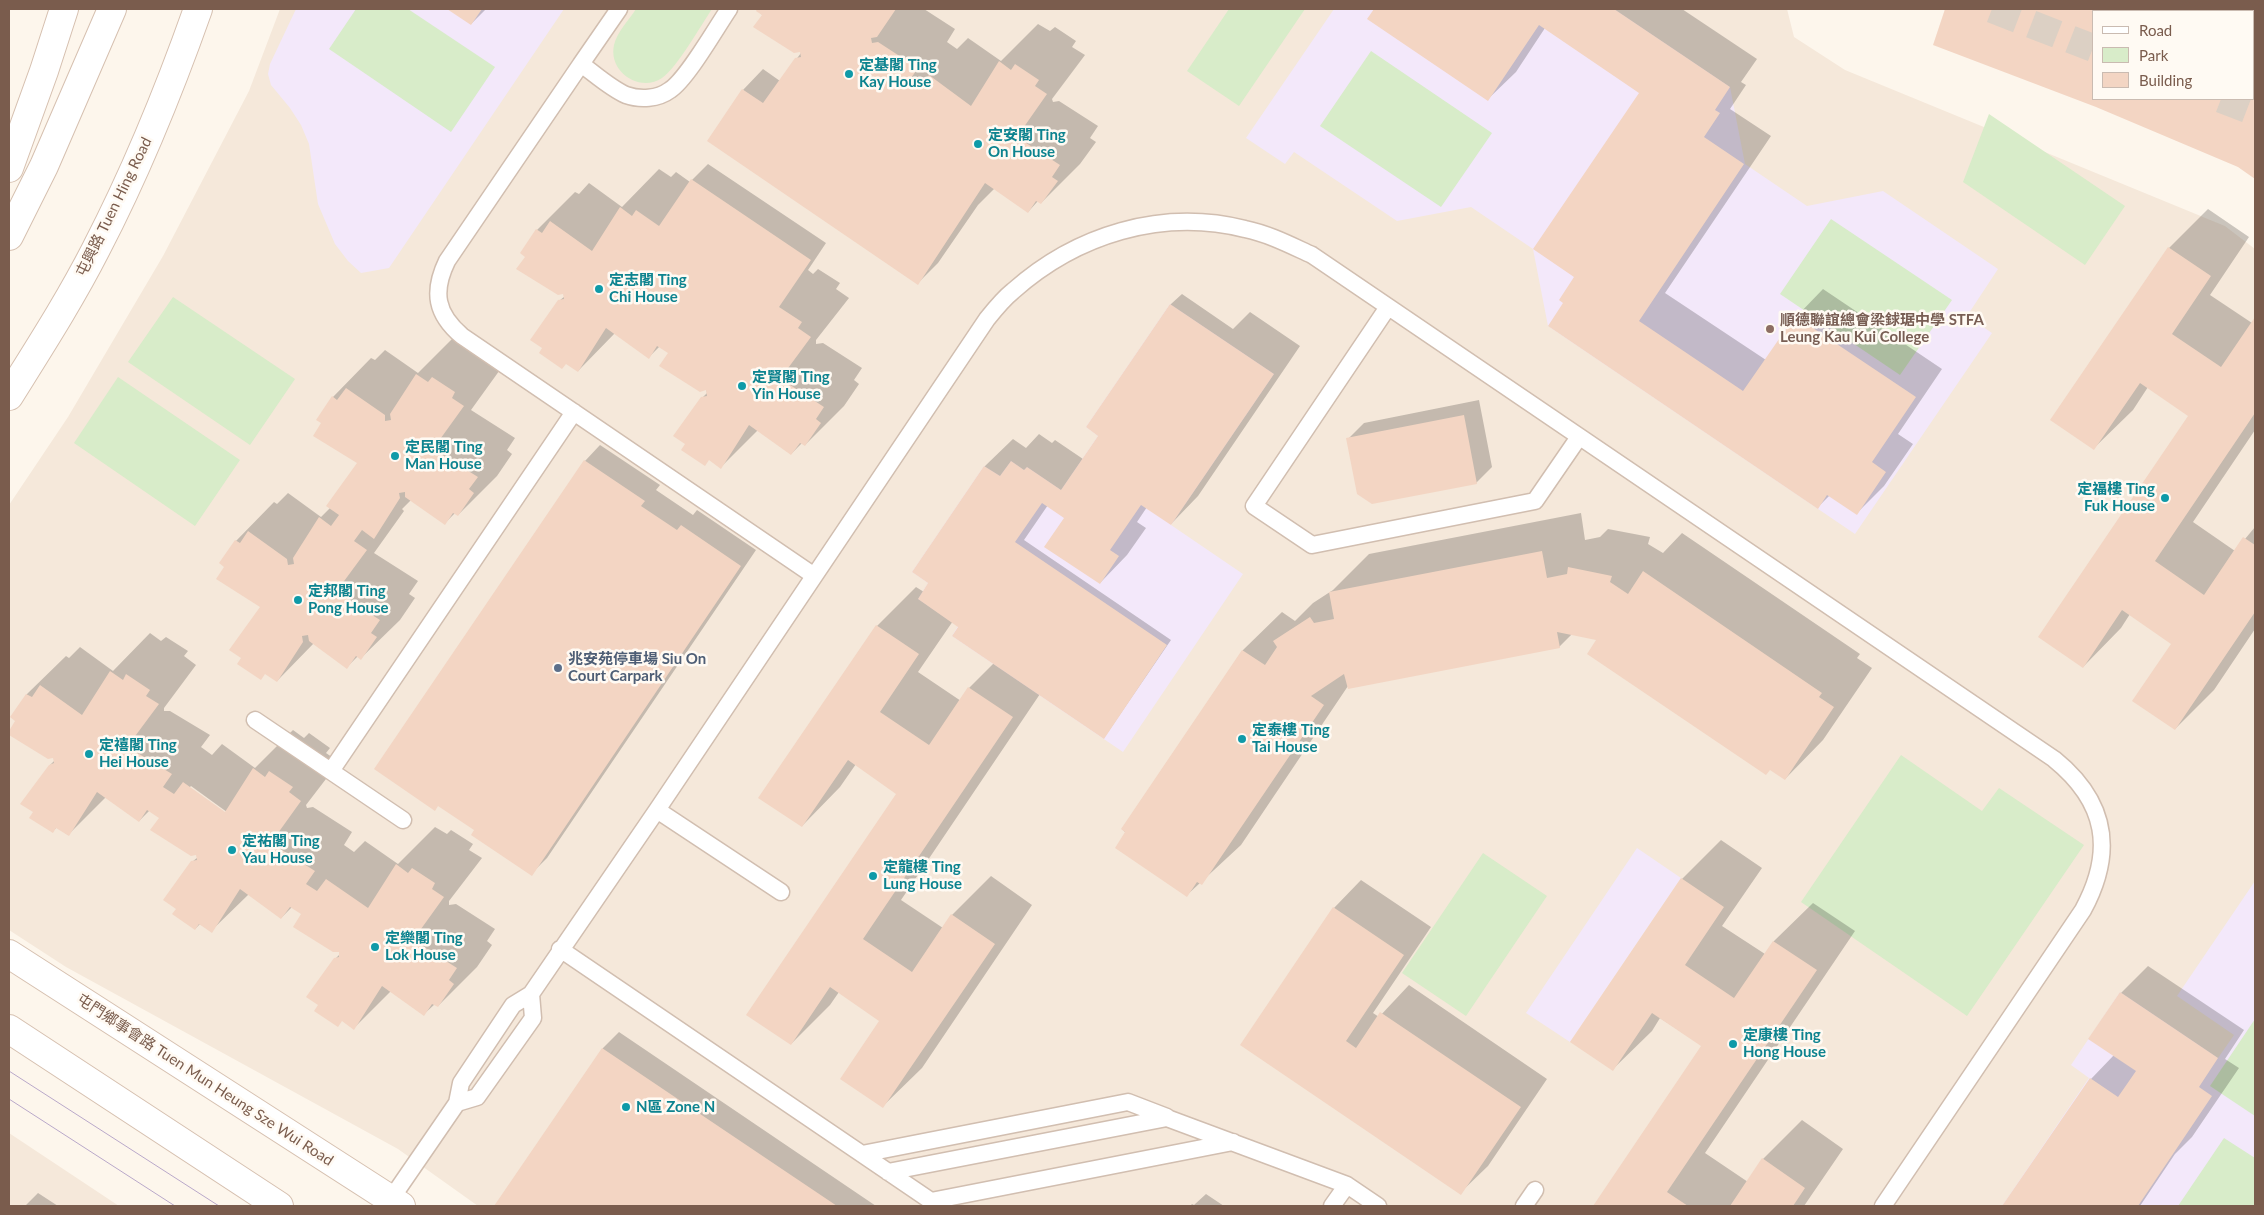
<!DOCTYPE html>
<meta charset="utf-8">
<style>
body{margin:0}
#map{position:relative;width:2264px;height:1215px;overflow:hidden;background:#fdf6ec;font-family:Lato,sans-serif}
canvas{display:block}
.frame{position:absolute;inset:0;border:10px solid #7a5c4d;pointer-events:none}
.legend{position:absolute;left:2092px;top:10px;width:162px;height:90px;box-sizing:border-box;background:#fffaf3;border:1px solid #cabbb1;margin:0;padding:6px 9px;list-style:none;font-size:15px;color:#7a5c4d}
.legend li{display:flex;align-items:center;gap:10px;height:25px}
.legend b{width:25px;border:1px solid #cabbb1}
</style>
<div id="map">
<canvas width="2264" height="1215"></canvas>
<div class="frame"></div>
<ul class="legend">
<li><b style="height:6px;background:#fff"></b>Road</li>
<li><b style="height:14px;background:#d8ecc9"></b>Park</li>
<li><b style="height:14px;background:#f3d5c3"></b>Building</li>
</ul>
</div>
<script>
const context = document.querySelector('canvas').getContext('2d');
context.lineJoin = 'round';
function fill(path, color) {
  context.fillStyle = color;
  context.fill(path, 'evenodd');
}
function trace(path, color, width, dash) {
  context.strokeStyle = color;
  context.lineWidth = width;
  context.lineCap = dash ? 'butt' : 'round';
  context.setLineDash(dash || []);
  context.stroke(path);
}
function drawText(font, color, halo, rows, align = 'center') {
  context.font = font + ' Lato,"Noto Sans TC",sans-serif';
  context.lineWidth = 5;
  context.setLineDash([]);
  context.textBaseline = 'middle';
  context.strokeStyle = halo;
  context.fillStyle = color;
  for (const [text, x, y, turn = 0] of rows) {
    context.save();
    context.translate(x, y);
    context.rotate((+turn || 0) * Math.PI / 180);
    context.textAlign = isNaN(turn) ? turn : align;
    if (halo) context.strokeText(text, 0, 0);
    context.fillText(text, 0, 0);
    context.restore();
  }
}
const residential = new Path2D(`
 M280,9H1787L1794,37L1845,70L2225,226L2255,249V1206H478L398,1149L66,967L9,930V505L68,417L163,256L249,91Z
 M9,1133L119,1206H9Z`);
const education = new Path2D(`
 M296,9H564L389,268L361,273L348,261L335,244L318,204L309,144L301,125L290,108L271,85L268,74L270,64Z
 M1334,9H1614L1730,87L1745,164L1807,206L1883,191L1998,269L1967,316L1992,333L1855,534L1548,326L1533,249L1471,207L1397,221L1294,152L1285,164L1246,138Z
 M1170,304L1274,374L1171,525L1243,574L1123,752L952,636L958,626L918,599L928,583L912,572L984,466L1000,476L1011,461L1024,470L1027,467L1061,490L1098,436L1086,427Z
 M1637,848L1681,878L1570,1042L1526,1013Z
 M2255,881V1206H2002L2089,1078L2071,1065L2120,992L2218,1058L2234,1035L2177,996Z`);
const green = new Path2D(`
 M356,9H408L495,67L451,132L329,49Z
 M636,9H712C701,25 677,68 662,78C640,93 608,72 614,45C617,32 629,20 636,9Z
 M1229,9H1305L1239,106L1187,71Z
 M1371,51L1492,133L1441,207L1320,126Z
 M1989,114L2125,206L2085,265L1963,182Z
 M1831,219L1952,300L1900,375L1780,294Z
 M173,297L295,379L250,445L128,362Z
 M118,377L240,460L195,526L74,443Z
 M1901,755L1982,811L1999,788L2084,845L1967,1016L1801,902Z
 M1483,853L1547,896L1466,1016L1402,973Z
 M2255,1019V1116L2210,1086Z
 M2224,1138L2255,1158V1206H2178Z`);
const shadow = new Path2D(`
 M449,9H486L471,24Z
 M759,9H924L955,29L947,42L957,49L968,38L1001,61L1038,24L1050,31L1055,27L1076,41L1072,47L1085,55L1052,99L1053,102L1059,101L1098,126L1090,138L1096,142L1080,164L1041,203L1038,201L1028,212L995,188L978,205L938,263L918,283L743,90L763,69L780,81L801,53V50L758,11Z
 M1375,9H1682L1757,59L1741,82L1746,85L1730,109L1771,136L1665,293L1766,360L1796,317L1823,289L1942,369L1898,434L1913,444L1884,486L1857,513L1830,495L1818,507L1565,303L1641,92L1545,28L1516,72L1488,99L1369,18Z
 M1947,9H2255V177L2238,166L2097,106L1934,44ZM2093,11H2253V99H2093Z
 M708,164L826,243L808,270L813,274L818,269L840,283L836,289L849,298L816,340V344L823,343L862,368L854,380L859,384L844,406L805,445L802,443L791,454L758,430L721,467L702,398L707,393L706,389L670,353L660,346L649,357L615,333L578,371L559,301L565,296L564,292L527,256L537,230L575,192L579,194L589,183L622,207L659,169L671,177L676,172L690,182Z
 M2208,209L2249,237L2210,295L2252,323L2255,319V430L2193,522L2235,551L2255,527V629L2214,690L2175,729L2172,643L2130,614L2121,628L2083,667L2190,416L2148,387L2133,410L2094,448L2169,248Z
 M1182,294L1233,329L1250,312L1300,346L1198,496L1171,524L1147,507L1137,522L1146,528L1127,555L1100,583L1065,517L1048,505L1024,540L1171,640L1108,732L1040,694L901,900L943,928L952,915L991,876L1032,905L922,1068L883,1106L881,1021L839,992L830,1005L791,1044L898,793L856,764L840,787L802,826L760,798L877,626L916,587L924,592L930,583L914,572L985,466L1013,439L1026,448L1039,434L1052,443L1055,440L1083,459L1099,436L1088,427L1171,304ZM953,621L960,626L994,663L969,688L961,701L918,672Z
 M455,336L502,367L471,410L515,438L507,450L512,454L497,476L458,515L455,513L445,523L411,500L402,509L404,511L374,553L418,581L409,594L415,598L400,620L361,658L358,656L347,667L314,643L277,681L261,607L226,566L236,541L274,502L277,504L288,493L321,517L330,508L358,463L323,423L333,397L371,358L375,360L385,350L418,373Z
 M1479,400L1492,467L1476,483L1348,439L1364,423Z
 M600,445L660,485L656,490L693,515L697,510L756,550L547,858L531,874L476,829L585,461Z
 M1581,513L1585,540L1600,537L1608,529L1650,537L1648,544L1663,553L1682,533L1860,654L1857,658L1872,668L1823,740L1785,779L1599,639L1572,634L1559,647L1348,686L1241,845L1187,895L1122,829L1243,650L1282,612L1295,621L1313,603L1333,590L1369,554Z
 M150,633L161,641L166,637L188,651L184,656L196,665L164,708V711H170L210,735L201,747L212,755L222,744L255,768L293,730L304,738L309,733L330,748L326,753L339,762L306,805L307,808L313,807L352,832L344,845L354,852L365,841L398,864L435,827L447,834L451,830L473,844L469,850L482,858L449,901V905L456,904L495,929L487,941L492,945L477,967L438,1006L435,1004L424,1014L391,991L354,1028L335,959L340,954V950L303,914L292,907L281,918L249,894L211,931L200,924L195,929L177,908L192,862L198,857L197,853L161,817L150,810L139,821L106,797L68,835L57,827L52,832L34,812L50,765L55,760L54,756L48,758L9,733L17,720L12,717L27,694L66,656L69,658L80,647L113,671ZM191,786L231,815L229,817L189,788Z
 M1721,840L1762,868L1722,926L1765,954L1774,941L1813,903L1855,931L1705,1153L1748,1182L1763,1159L1802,1120L1843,1149L1804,1206H1595L1703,1046L1660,1018L1652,1031L1613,1069L1572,1041L1682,879Z
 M1361,880L1431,927L1373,1013L1379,1017L1409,985L1547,1079L1488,1166L1460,1193L1242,1045L1334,908Z
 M2148,966L2244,1030L2225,1059L2239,1068L2192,1137L2175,1154L2140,1206H2004L2091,1079L2114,1055L2121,993Z
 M619,1032L876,1206H496L603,1048Z
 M38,1193L58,1206H25Z
 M1206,1194L1224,1206H1190L1192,1204L1194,1205Z`);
const building = new Path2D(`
 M447,9H482L471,25Z
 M757,9H896L877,37L871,38L872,43L878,42L918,68L909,81L920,88L929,75L971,106L999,61L1011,70L1015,64L1039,80L1035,86L1047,94L1019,134H1013L1015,140L1020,139L1060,165L1052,177L1058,181L1041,204L1036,201L1028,213L985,183L918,285L707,141L742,89L763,103L795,58L801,57L800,52L794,53L753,27L762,15L756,11Z
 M1374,9H1614L1730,87L1715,110L1720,113L1704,137L1744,164L1639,321L1743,391L1795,316L1916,397L1872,462L1886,472L1857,515L1827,495L1818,509L1548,326L1563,303L1559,300L1574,277L1533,249L1639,93L1539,25L1488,101L1367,19Z
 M1945,9H2255V179L2238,167L2096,107L1933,45ZM2093,11H2253V99H2093Z
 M691,179L811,260L779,307L802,322L798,328L811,337L783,375L777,377L778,382L784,381L824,407L816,419L821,423L805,446L800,443L791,455L749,425L721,469L709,460L705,466L681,450L685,444L673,436L701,397L707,396L706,390L700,392L659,366L668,353L657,346L649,359L606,328L578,372L566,364L562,369L539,353L542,348L530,340L558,300L564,299L563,294L558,295L516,269L525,257L520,253L536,229L542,233L550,221L592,251L620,207L632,216L636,210L659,226Z
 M2168,247L2211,276L2172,334L2221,367L2255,317V413L2155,561L2204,595L2243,537L2255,545V612L2175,730L2132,701L2171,644L2122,610L2083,668L2038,637L2188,416L2140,383L2094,450L2050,420Z
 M1170,304L1274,374L1171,525L1141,505L1110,550L1119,556L1100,584L1044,547L1064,518L1042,503L1015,542L1167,645L1104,739L952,636L958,627L918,599L928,583L912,572L984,466L1000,476L1011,461L1024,470L1027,467L1061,490L1098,436L1086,427Z
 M416,374L428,382L432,377L455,392L452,398L464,406L433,449L478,477L469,489L474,493L458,516L453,513L445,525L405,497V492L399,493L400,498L374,539L362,530L354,541L367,550L336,592L380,620L371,633L377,637L361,660L356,656L347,669L309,641L308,635L302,636L303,642L277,682L265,674L261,680L237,664L241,658L229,650L260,607L216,579L224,567L219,563L235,540L240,543L248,531L287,559L288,565L294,564L293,558L319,517L331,526L339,515L326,506L357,463L313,436L321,423L316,420L332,396L337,400L346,388L385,415V421L391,420L390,414Z
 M1464,415L1477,484L1372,504L1357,494L1346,438Z
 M584,460L645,501L641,506L677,530L681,525L741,566L532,876L471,835L474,830L438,806L435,811L374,769Z
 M1542,551L1547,578L1567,574L1568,567L1612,576L1610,582L1628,594L1643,571L1822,693L1819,697L1834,707L1785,780L1770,770L1766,775L1587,654L1596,640L1557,632L1560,648L1348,689L1344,674L1311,696L1324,705L1202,885L1197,882L1187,897L1115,848L1125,832L1121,829L1242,650L1265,665L1277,647L1273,641L1310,617L1314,623L1334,619L1329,592Z
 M876,625L919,654L880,712L929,745L968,687L1013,717L863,939L912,972L951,914L995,944L883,1108L840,1079L879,1021L830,987L791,1045L746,1015L896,794L848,760L802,827L758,798Z
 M110,671L123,680L126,674L150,690L146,696L159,704L130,743L125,744L126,749H131L172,774L163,787L174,794L183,782L225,812L253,768L265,777L269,771L293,787L289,792L301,801L273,840L268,841V846L274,845L315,871L306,884L317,891L326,879L368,908L396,864L408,873L412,868L435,883L432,889L444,897L416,936L410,938L411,943L416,942L457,968L449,980L454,984L438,1007L432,1004L424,1016L382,986L354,1030L342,1021L338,1027L314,1011L318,1005L306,997L334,958L339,957V952H333L293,927L301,914L290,907L281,919L240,889L212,933L199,924L195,930L172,914L176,909L163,900L191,861L197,860L196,855L191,856L150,830L159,818L147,810L139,822L97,792L69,836L56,828L53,833L29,818L33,812L20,804L49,765L54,763L53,758L48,759L9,735V731L15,721L10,717L26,694L32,697L40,685L82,715Z
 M1681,878L1724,907L1685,965L1734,998L1773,941L1817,970L1667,1192L1688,1206H1593L1701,1046L1652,1013L1613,1071L1570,1042Z
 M1333,907L1404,955L1346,1041L1356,1048L1380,1012L1521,1107L1461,1195L1240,1045Z
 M2120,992L2218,1058L2199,1087L2212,1096L2138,1206H2002L2090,1078L2118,1097L2136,1071L2088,1039Z
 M602,1048L837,1206H494Z
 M1762,1158L1805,1188L1793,1206H1730Z`);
const highwayTunnel = new Path2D(`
 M1992,9L2093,48
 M2172,9L2179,11
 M2253,38L2255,39
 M2221,99L2255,112`);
const lane = new Path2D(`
 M619,9L581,64C595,74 610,88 626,95C640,100 658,99 670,90C687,79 716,28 729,9
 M581,64L447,261C432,292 436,314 462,336L813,575
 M1388,307L1254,506L1312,545L1535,501L1579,437
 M255,720L403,820
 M331,771L574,412
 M657,810L781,892
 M560,949L931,1201L1233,1142
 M457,1103L477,1097L533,1018L531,994
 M862,1154L1128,1102L1167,1117
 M888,1172L1167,1118L1347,1185L1378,1206
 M391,1199L457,1103L461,1083L513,1005L531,994L657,810L987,319C995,309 1003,299 1013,291C1076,235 1161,208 1245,229C1269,234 1290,245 1312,255L2054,759C2107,802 2115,851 2083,910L1883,1206
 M1332,1206L1347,1185
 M1524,1206L1535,1190`);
const secondary = new Path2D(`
 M9,168L44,71L64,9
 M9,236L44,166L112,9
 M9,396C39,348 70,300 96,249C136,172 169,91 198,9
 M9,954L401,1206
 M9,1029L279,1206`);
const tram = new Path2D(`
 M9,1071L219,1206
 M9,1099L175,1206`);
const markers = [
 [849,74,5,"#0f9aa8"],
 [978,144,5,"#0f9aa8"],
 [599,289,5,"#0f9aa8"],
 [1770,329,5,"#8d6e63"],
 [742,386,5,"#0f9aa8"],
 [395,456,5,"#0f9aa8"],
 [2165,498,5,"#0f9aa8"],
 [298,600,5,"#0f9aa8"],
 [558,668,5,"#5c6f8a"],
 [1242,739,5,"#0f9aa8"],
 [89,754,5,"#0f9aa8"],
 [232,850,5,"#0f9aa8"],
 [873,876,5,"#0f9aa8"],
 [375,947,5,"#0f9aa8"],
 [1733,1044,5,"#0f9aa8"],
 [626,1107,5,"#0f9aa8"]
];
const cultureNames = [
 ["定基閣 Ting",859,65],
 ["Kay House",859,82],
 ["定安閣 Ting",988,135],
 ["On House",988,152],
 ["定志閣 Ting",609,280],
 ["Chi House",609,297],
 ["定賢閣 Ting",752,377],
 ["Yin House",752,394],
 ["定民閣 Ting",405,447],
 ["Man House",405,464],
 ["定福樓 Ting",2155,489,"right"],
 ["Fuk House",2155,506,"right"],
 ["定邦閣 Ting",308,591],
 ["Pong House",308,608],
 ["定泰樓 Ting",1252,730],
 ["Tai House",1252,747],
 ["定禧閣 Ting",99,745],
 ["Hei House",99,762],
 ["定祐閣 Ting",242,841],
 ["Yau House",242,858],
 ["定龍樓 Ting",883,867],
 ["Lung House",883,884],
 ["定樂閣 Ting",385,938],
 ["Lok House",385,955],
 ["定康樓 Ting",1743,1035],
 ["Hong House",1743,1052],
 ["N區 Zone N",636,1107]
];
const streetNames = [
 ["屯興路 Tuen Hing Road",114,207,-64],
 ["屯門鄉事會路 Tuen Mun Heung Sze Wui Road",205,1080,33]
];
const educationNames = [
 ["順德聯誼總會梁銶琚中學 STFA",1780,320],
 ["Leung Kau Kui College",1780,337]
];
const serviceNames = [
 ["兆安苑停車場 Siu On",568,659],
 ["Court Carpark",568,676]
];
fill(residential, '#f5e8da');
fill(education, '#f3e8fa');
fill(green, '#d8ecc9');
fill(shadow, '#0003');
fill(building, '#f3d5c3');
trace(highwayTunnel, '#dcd0c4', 28, [28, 14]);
trace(lane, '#d1beb0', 19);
trace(secondary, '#d6c0b0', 30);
trace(lane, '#fff', 16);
trace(secondary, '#fff', 28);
trace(tram, '#b9a8c9', 1);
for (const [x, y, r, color] of markers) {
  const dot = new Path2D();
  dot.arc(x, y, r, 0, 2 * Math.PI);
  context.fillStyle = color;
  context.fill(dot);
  trace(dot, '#fffaf3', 2);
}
drawText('bold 15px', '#0d838f', '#fffaf3', cultureNames, 'left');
drawText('15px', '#7a5c4d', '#fffaf3', streetNames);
drawText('bold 15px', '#785e54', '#fffaf3', educationNames, 'left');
drawText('bold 15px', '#4e5e75', '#fffaf3', serviceNames, 'left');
</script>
